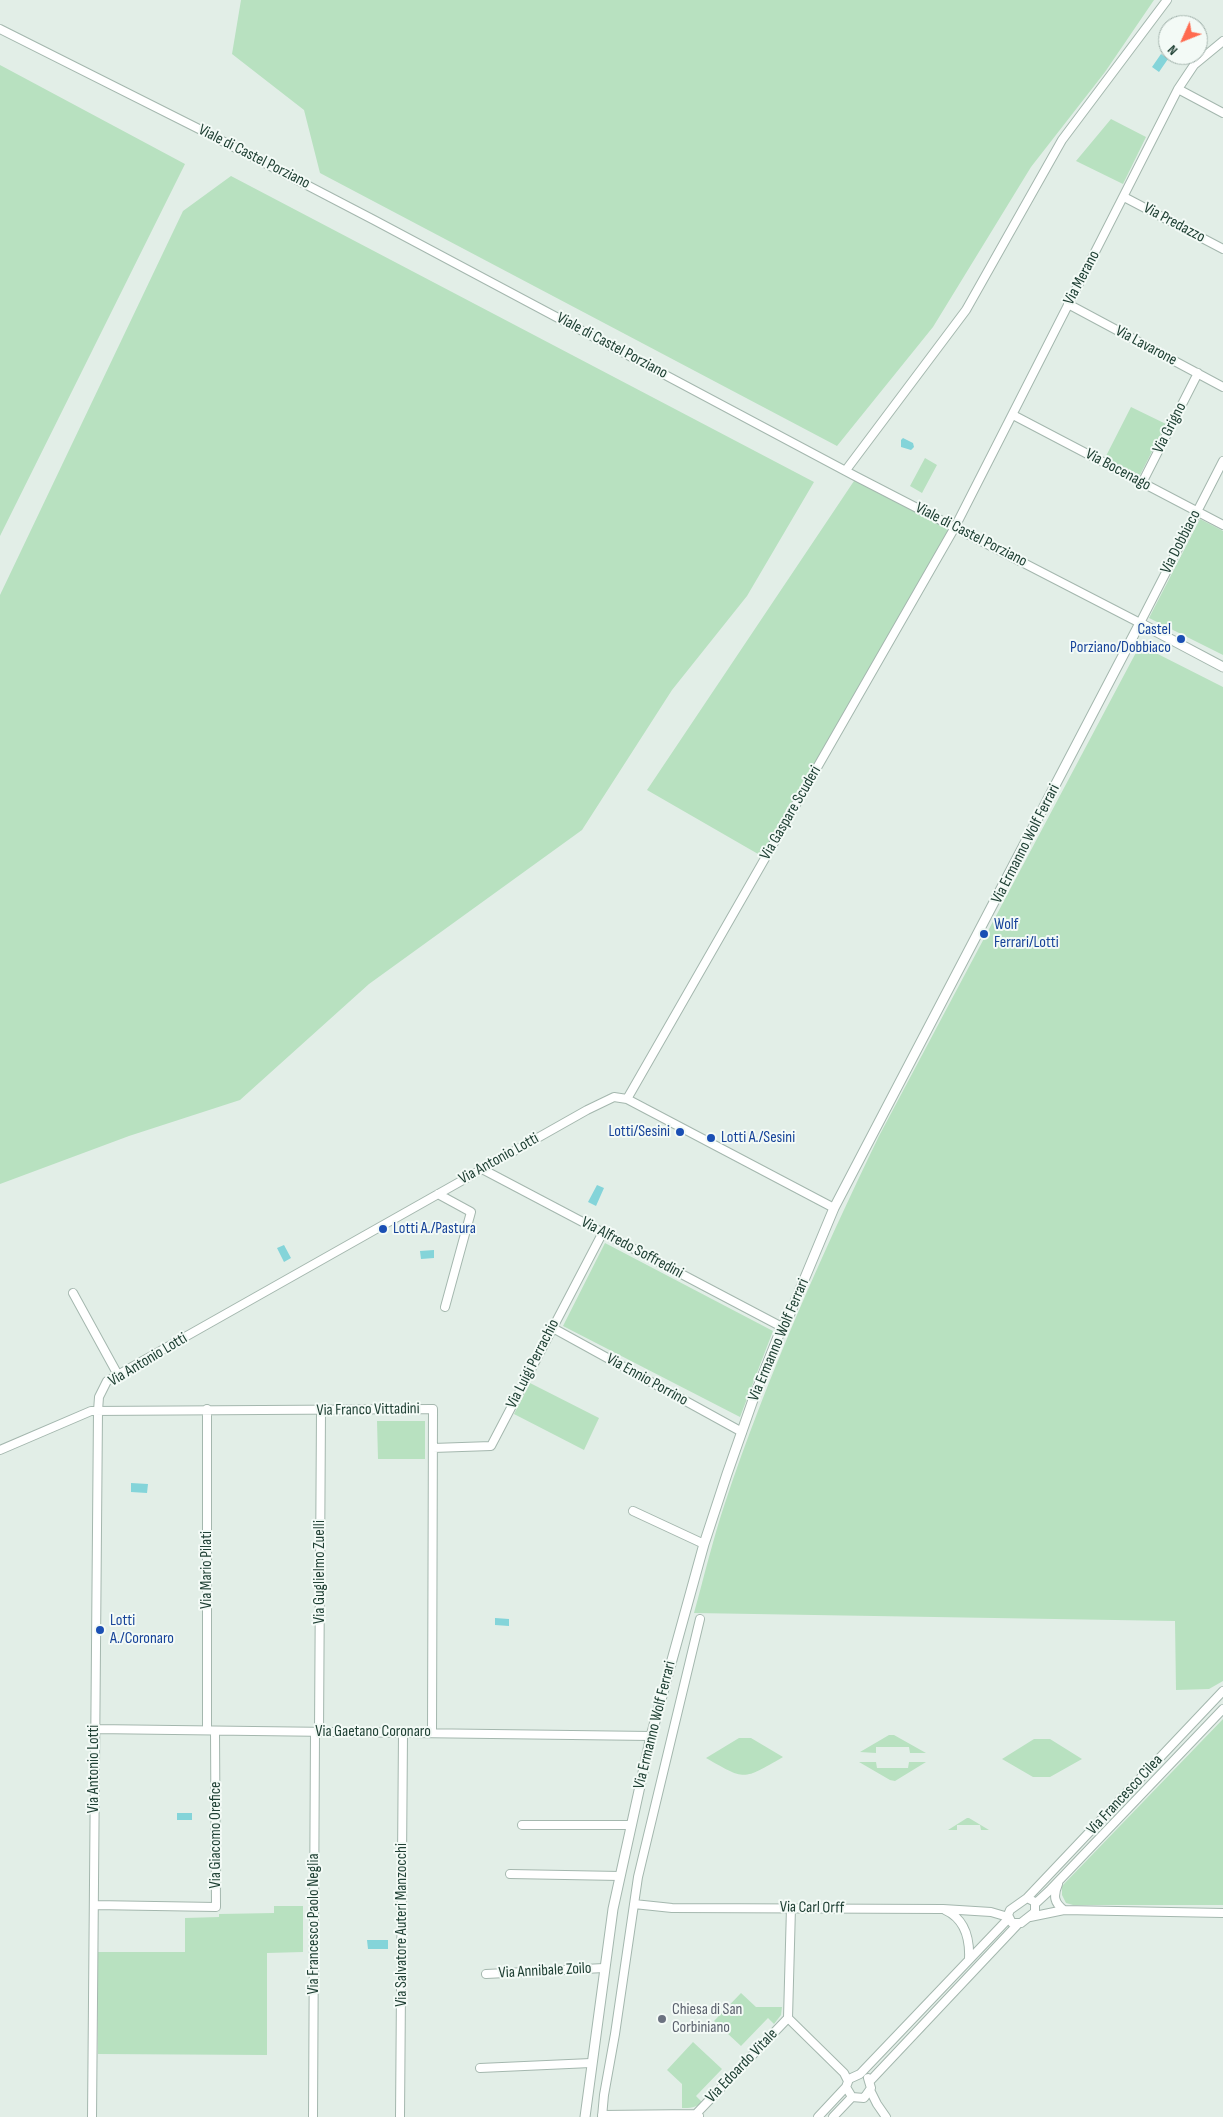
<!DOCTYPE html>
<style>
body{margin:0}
#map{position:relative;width:1223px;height:2117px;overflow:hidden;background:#e2eee7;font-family:"Sofia Sans Condensed",sans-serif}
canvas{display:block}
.north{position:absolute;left:1158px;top:15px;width:50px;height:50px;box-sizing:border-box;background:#f3faf6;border:1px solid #9fb0a9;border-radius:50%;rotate:226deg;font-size:14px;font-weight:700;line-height:20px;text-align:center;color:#204135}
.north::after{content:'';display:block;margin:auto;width:18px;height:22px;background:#ff6a4f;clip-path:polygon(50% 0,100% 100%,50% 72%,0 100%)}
</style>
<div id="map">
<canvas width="1223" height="2117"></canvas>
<div class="north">N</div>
</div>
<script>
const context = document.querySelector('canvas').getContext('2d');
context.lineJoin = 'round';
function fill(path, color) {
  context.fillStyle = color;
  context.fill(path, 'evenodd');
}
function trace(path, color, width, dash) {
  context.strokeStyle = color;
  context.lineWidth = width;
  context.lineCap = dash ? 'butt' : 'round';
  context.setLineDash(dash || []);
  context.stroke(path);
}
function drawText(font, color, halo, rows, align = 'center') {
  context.font = font + ' "Sofia Sans Condensed",sans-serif';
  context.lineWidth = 4;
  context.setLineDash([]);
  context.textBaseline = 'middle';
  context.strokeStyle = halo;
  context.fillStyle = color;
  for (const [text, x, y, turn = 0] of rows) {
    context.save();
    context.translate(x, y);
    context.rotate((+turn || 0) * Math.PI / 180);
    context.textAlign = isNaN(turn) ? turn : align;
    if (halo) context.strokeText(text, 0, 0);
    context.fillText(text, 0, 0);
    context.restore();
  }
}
const green = new Path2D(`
 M241,0H1154L1105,72L1031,167L933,327L837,446L320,173L304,110L232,54Z
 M0,65L185,164L0,536Z
 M1111,119L1146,137L1123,184L1076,161Z
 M231,176L814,482L747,596L672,690L582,830L369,984L240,1100L129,1136L0,1184V595L183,211Z
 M1131,407L1166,424L1140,475L1105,458Z
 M925,458L937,465L922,493L910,486Z
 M856,478L955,527L765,858L647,790Z
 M1200,519L1223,531V655L1149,618Z
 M1140,645L1223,687V1681L1209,1689L1176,1690L1175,1621L694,1613C704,1577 713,1539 725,1503C767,1377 821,1256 879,1136Z
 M605,1243L773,1331L740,1417L563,1326Z
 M530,1383L599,1418L584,1450L514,1414Z
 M377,1421H425V1459H378Z
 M1223,1719V1905H1073L1066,1903L1062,1895V1886Z
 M889,1735H894L926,1753H910L909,1747H876V1753L860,1752Z
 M739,1738H751L783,1757C743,1780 746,1781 706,1758Z
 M1034,1739H1050L1082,1759L1050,1777H1033L1002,1759Z
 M859,1762H876L877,1768H908L909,1762H926L895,1781L890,1780Z
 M967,1818H969L989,1830H981L980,1825H957V1830H948Z
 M274,1906H303V1952L267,1953V2055L98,2054V1952H185V1918L219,1917V1914L274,1913Z
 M741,1993L756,2007H782L781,2015L774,2024L768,2018L741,2046L714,2021Z
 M693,2042L722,2069L696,2096L702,2102C696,2108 690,2108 682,2108V2084L667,2070Z`);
const water = new Path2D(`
 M1161,54L1168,59L1159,72L1152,67Z
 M903,438L913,443L914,447L911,450L901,447V440Z
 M597,1185L604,1188L596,1206L588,1202Z
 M284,1245L291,1258L284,1262L277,1248Z
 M434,1250V1258L421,1259L420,1251Z
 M131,1483L148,1484L147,1493L131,1492Z
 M495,1618L509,1619V1626L495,1625Z
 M177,1813H192V1820H177Z
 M367,1940H388V1949H368Z`);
const minor = new Path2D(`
 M0,29L203,131L374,220L855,476L1140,623L1223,461
 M1178,89L1223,113
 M1124,197L1223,249
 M1068,304L1223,387
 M1013,415L1223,525
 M846,470L966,310L1062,140L1167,0
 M1142,483L1198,373
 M627,1099L955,527L1178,89L1194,65L1223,41
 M482,1169L782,1327
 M438,1194L471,1212L445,1307
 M73,1293L118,1375
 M551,1327L742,1432
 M433,1448L491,1446L603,1232
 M0,1450L91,1411L433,1409L432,1733
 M633,1511L704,1544
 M94,1729L651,1736
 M207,1730V1409
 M319,1732L321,1411
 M522,1825H631
 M510,1874L620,1876
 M1058,1884C1053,1896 1054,1903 1064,1910
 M1027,1898L1223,1691
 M1027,1898L1035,1902V1912L1021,1923H1012L1008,1915L1010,1910Z
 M1036,1903L1049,1891L1223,1709
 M634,1904L672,1908L943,1909L991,1912L1008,1917
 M94,1905L216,1907L215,1731
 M791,1907L788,2018L844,2073L848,2081
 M945,1910C965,1919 970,1938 969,1959
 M1030,1917L1064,1910L1223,1913
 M486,1974L604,1968
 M480,2068L591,2063
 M870,2081L1018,1924
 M846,2087L852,2097L864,2098L871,2088L868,2078
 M870,2090L877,2104L886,2117
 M696,2114L788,2018
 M602,2115L696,2114L699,2116
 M92,2117L98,1411L99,1397L107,1381L587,1110L614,1097L627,1099L834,1208
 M313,2117L315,1732
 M400,2117L403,1733
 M602,2117L604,2095L615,2034L638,1877L700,1619
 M818,2117L846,2087L849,2079L860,2074L1009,1918
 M833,2117L852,2097`);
const tertiary = new Path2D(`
 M585,2117L613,1909L651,1736L704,1544L727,1474L754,1397L782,1327L789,1316L834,1208L1140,623L1223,667`);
const markers = [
 [1181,639,5,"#1a4fb4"],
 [984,934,5,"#1a4fb4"],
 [680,1132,5,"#1a4fb4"],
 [711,1138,5,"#1a4fb4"],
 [383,1229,5,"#1a4fb4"],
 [100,1630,5,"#1a4fb4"],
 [662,2019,5,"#6b7280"]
];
const streetNames = [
 ["Viale di Castel Porziano",254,157,27],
 ["Via Predazzo",1174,223,28],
 ["Via Merano",1082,278,-62],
 ["Viale di Castel Porziano",612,346,28],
 ["Via Lavarone",1146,346,28],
 ["Via Grigno",1170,428,-63],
 ["Via Bocenago",1118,470,28],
 ["Viale di Castel Porziano",971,535,27],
 ["Via Dobbiaco",1181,542,-63],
 ["Via Gaspare Scuderi",791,813,-60],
 ["Via Ermanno Wolf Ferrari",1026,844,-63],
 ["Via Antonio Lotti",499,1159,-29],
 ["Via Alfredo Soffredini",632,1248,28],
 ["Via Ermanno Wolf Ferrari",779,1340,-67],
 ["Via Antonio Lotti",148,1360,-31],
 ["Via Luigi Perrachio",533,1364,-63],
 ["Via Ennio Porrino",647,1380,29],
 ["Via Franco Vittadini",368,1410,-1],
 ["Via Mario Pilati",207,1570,-90],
 ["Via Guglielmo Zuelli",320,1572,-90],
 ["Via Ermanno Wolf Ferrari",655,1725,-76],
 ["Via Gaetano Coronaro",373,1732],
 ["Via Antonio Lotti",94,1769,-90],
 ["Via Francesco Cilea",1125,1795,-47],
 ["Via Giacomo Orefice",216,1835,-90],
 ["Via Carl Orff",812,1908,1],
 ["Via Francesco Paolo Neglia",314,1924,-90],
 ["Via Salvatore Auteri Manzocchi",402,1925,-90],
 ["Via Annibale Zoilo",545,1971,-3],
 ["Via Edoardo Vitale",742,2066,-46]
];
const transitNames = [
 ["Castel",1171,630,"right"],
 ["Porziano/Dobbiaco",1171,648,"right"],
 ["Wolf",994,925],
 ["Ferrari/Lotti",994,943],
 ["Lotti/Sesini",670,1132,"right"],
 ["Lotti A./Sesini",721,1138],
 ["Lotti A./Pastura",393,1229],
 ["Lotti",110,1621],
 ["A./Coronaro",110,1639]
];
const worshipNames = [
 ["Chiesa di San",672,2010],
 ["Corbiniano",672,2028]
];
fill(green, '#b8e1c0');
fill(water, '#84d4d9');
trace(minor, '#a4b7ae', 10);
trace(tertiary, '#a4b7ae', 11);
trace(minor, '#fff', 8);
trace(tertiary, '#fff', 9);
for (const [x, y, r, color] of markers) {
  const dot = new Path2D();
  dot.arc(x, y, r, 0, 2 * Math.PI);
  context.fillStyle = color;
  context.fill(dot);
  trace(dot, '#f3faf6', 2);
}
drawText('16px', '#204135', '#f3faf6', streetNames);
drawText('16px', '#164399', '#f3faf6', transitNames, 'left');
drawText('16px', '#5b616d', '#f3faf6', worshipNames, 'left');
</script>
